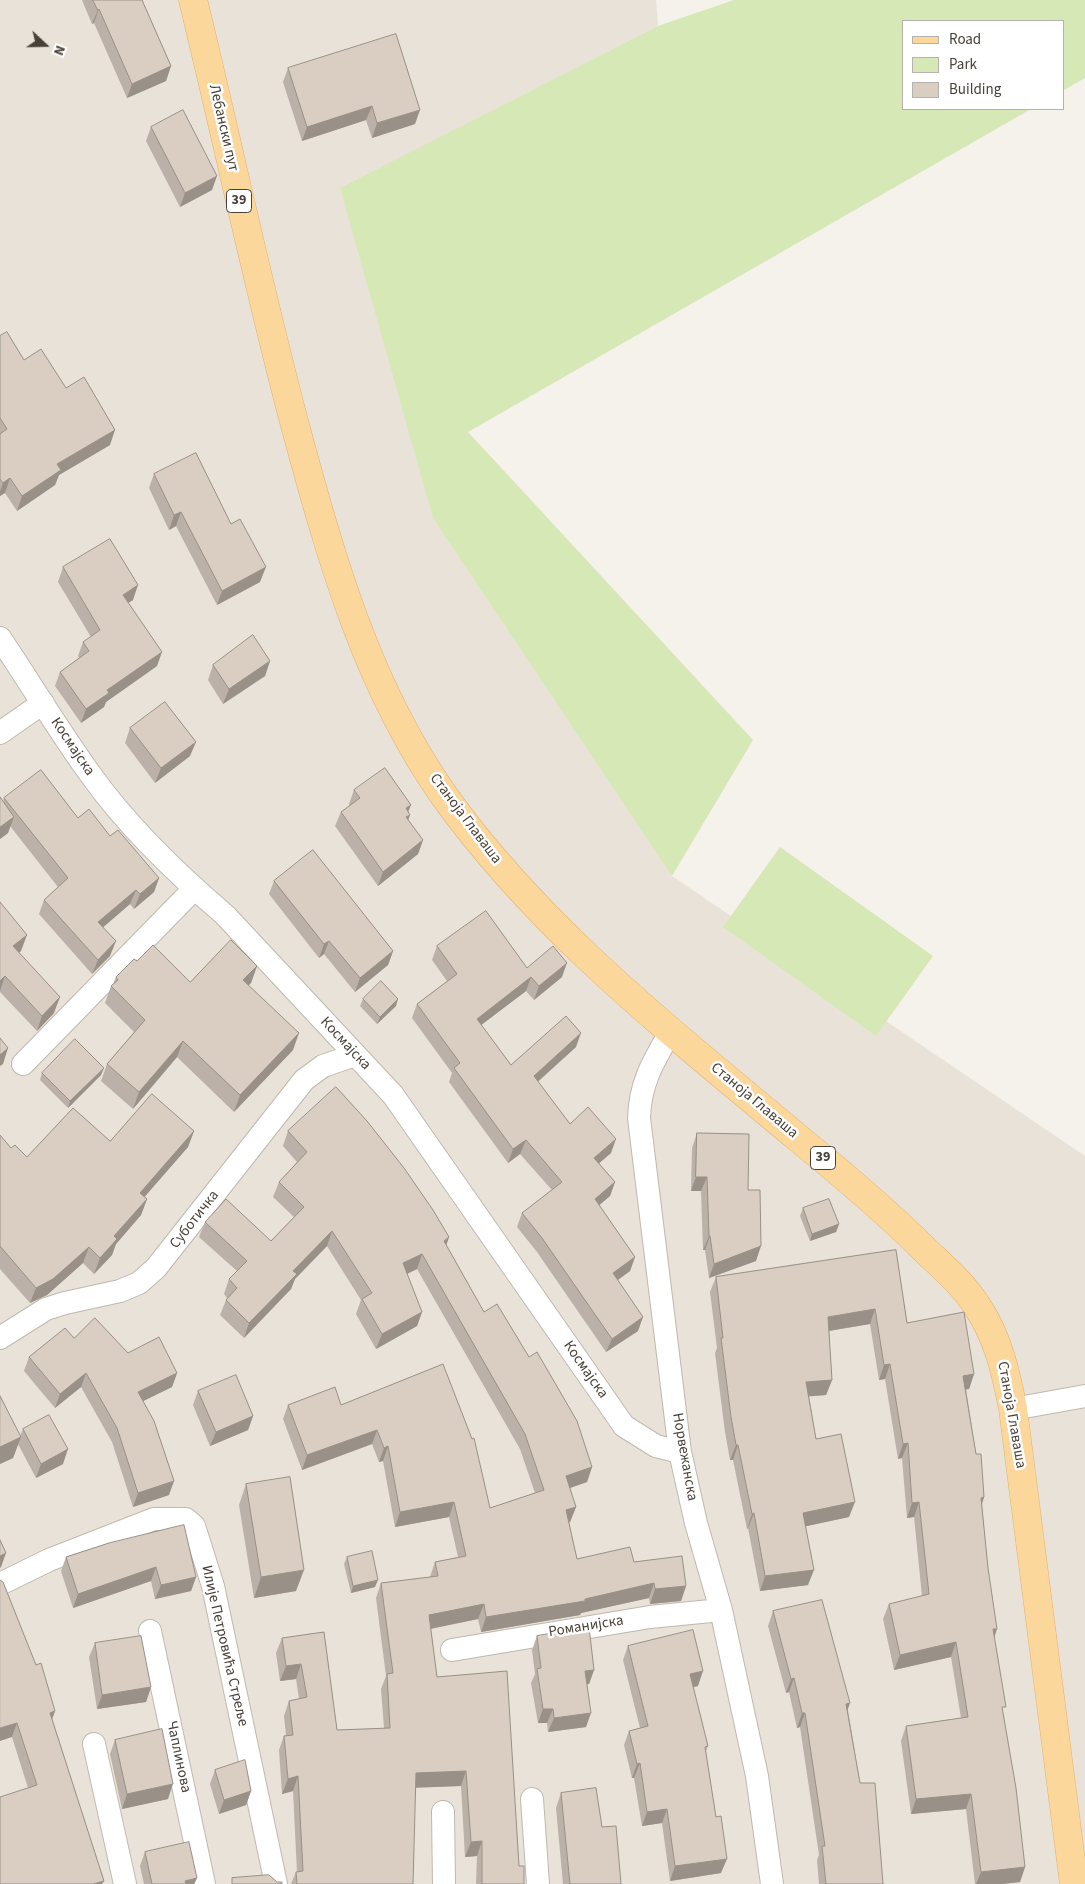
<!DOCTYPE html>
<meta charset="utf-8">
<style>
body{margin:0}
#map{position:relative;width:1085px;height:1884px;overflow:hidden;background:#f5f1eb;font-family:"Source Sans 3",sans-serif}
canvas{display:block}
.legend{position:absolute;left:902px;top:20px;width:162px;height:90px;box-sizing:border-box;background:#fff;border:1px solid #b6b3af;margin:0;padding:6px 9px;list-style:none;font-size:15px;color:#494138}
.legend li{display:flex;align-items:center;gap:10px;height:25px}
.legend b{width:25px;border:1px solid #b6b3af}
.north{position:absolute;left:20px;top:20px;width:50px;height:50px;-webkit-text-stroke:4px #fff;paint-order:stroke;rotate:111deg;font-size:14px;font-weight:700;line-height:20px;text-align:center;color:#494138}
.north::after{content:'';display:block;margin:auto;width:18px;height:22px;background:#494138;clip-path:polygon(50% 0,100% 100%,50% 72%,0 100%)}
</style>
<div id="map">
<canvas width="1085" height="1884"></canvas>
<ul class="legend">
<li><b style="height:6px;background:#fcd79c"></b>Road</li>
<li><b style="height:14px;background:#d6e8b5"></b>Park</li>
<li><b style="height:14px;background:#dacec3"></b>Building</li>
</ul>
<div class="north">N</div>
</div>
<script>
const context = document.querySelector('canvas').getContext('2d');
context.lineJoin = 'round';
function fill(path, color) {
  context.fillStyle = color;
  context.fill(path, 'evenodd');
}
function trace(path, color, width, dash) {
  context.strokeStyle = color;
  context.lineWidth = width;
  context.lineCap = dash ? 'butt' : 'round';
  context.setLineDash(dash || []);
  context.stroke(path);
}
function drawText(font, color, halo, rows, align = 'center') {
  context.font = font + ' "Source Sans 3",sans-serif';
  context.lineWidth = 5;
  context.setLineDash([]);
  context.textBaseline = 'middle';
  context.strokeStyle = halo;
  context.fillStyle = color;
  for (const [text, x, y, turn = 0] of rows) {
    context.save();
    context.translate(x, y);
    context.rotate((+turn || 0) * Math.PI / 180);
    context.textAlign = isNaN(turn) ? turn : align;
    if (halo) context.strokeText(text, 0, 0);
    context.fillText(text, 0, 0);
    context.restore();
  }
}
const residential = new Path2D(`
 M0,0H656L658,26L340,189L672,876L1085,1156V1884H0Z`);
const green = new Path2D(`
 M734,0H1085V78L1064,90V21H904V109H1031L468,432L753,740L672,876L433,518L340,188L658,26Z
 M780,847L933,956L876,1036L723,927Z`);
const street = new Path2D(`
 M0,638C31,684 60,733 93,778C130,829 177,874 225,915L393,1095L624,1426L656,1446L680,1452
 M0,733L43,703
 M671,1031C653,1062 640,1083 639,1118L680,1452L696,1523L721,1610L757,1776L772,1884
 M23,1064L194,889
 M0,1338L46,1309L65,1303L120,1291L139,1283L156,1268L304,1080L323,1066L355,1055
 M1013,1409L1085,1396
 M0,1584L49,1560L154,1519H186L194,1526L213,1586L276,1884
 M150,1631L204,1884
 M452,1650L650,1617L721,1610
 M94,1744L125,1884
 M532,1799L538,1884
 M443,1812L444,1884`);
const primary = new Path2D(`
 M193,0C228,143 258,287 296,429C331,558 367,687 445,797C541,931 673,1033 798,1138C842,1174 885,1210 925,1250C944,1268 963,1284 977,1306C998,1337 1006,1373 1013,1409L1074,1884`);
const wall = new Path2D(`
 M82,0H142L171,66L166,81L127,98L94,23L92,24Z
 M288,68L415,124L372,138L366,120L302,141L283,82Z
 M151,127L212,190L180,207L146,141Z
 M0,336L24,360L66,388L110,445L59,475L55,485L17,511L5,493L0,496Z
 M154,474L260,582L217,605L176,526L169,530L149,488Z
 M63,567L133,600L128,603L157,666L106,702L104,707L81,723L55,686L60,672L79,658L78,656L83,642L91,637L58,582Z
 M270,661L265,676L223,704L208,680L213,665Z
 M130,728L190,756L155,783L125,743Z
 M354,790L408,812V820L423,840L418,854L378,886L335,826L341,812L349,806V804Z
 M0,797L3,802L4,798L78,818L110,836L159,878L154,892L134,909L130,904L103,927L110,956L92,974L39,914L44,900L58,887L10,826L8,833L0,839Z
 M274,881L393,951L388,965L355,992L324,954L319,958L269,894Z
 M0,902L21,951L19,952L54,1013L37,1031L0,992Z
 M437,946L527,968L562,977L534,1000L526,991L481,1025L511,1065L576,1047L538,1082L570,1124L611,1153L599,1163L615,1182L610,1196L599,1205L635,1257L630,1271L618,1280L638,1331L606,1352L537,1252L517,1227L522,1213L552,1190L520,1154L508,1163L449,1082L452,1073L412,1018L417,1004L447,981L432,960Z
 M137,961L190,982L257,966L251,983L248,985L293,1050L234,1112L177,1057L133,1109L101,1081L107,1064L134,1032L105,1003L111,986L113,984L116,977Z
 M363,999L396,1006L377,1024L360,1006Z
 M42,1073L101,1075L68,1108L40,1080Z
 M194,1131L188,1147L144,1197L147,1199L141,1215L116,1244L112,1255L94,1274L83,1263L47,1295L30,1303L0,1269V1135L11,1148L27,1157L110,1141Z
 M288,1131L449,1237L446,1245L484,1312L592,1467L587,1482L570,1488L576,1507L570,1522H569L577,1559L634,1562L686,1586L681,1601L650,1604L649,1598L581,1613L580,1615L481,1632L478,1619L431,1629L437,1677L519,1866L524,1884H476L477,1856L465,1857L461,1786L415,1787L413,1884H291L296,1872H297L293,1791L282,1794L279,1750L284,1736L286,1735L284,1716L289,1701L299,1699L296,1679L280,1681L276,1653L282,1638L324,1632L337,1730L384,1728L381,1689L386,1676L376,1598L381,1583L430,1577L435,1562L458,1557L449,1517L395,1527L383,1461L379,1462L372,1444L302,1470L283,1419L288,1405H341L490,1508L535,1493L520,1449L417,1269L407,1274L422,1312L417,1326L376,1349L356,1314L361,1300L327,1246L295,1279L291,1289L244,1338L220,1315L226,1300L227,1298L224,1294L229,1279L237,1271L199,1237L205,1222L271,1241L294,1217L273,1197L279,1182L297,1162L283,1146Z
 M697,1133L748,1190L756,1261L709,1278L705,1250H703L701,1191H691L692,1148Z
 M803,1208L839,1224L836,1232L810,1241L800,1216Z
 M896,1250L907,1323L974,1374L969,1389H966L976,1454L984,1497L982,1505L994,1636L1003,1714L1025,1867L1020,1882L1002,1884H975L966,1809L911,1814L901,1741L906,1726L961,1718L951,1657L894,1670L883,1619L889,1604L922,1596L914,1517L907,1518L902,1458L898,1459L885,1379L879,1380L870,1324L829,1331L832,1380L826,1395L809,1396L816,1439L849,1517L806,1526L808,1585L760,1591L748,1528L747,1529L733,1460H730L725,1432L715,1353L717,1348L710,1292L716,1277Z
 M74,1338L128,1353L177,1373L172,1387L143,1401L169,1495L133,1507L112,1442L81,1387L55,1408L24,1371L29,1357Z
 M198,1391L253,1416L248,1430L210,1446L193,1405Z
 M0,1396L20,1436L23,1429L63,1464L36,1478L18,1444L13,1458L0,1464Z
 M246,1484L296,1591L254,1598L239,1505Z
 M109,1543L196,1577L191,1591L155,1599L151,1581L73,1608L61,1571L66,1557Z
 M347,1557L375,1587L351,1593L344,1564Z
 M773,1611L848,1710L860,1783L883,1884H819L817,1860L819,1855L800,1727L797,1728L789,1692L786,1693L768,1626Z
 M537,1636L594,1670L589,1684H587L586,1727L548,1732L547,1723H538L531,1683L535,1674L532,1650Z
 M95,1643L151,1687L146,1702L97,1709L89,1657Z
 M628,1646L698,1686L693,1687L708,1746L706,1751L721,1873L670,1881L662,1823L642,1826L634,1778H632L624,1745L629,1731L640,1728L623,1660Z
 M36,1665L55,1711L52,1719L104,1881L28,1788L12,1737Z
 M115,1740L168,1799L122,1809L110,1754Z
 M215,1770L251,1791L246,1805L219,1814L210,1784Z
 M561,1793L602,1827L621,1884H563L556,1808Z
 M145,1852L197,1878L194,1884H144L140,1866Z`);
const shadedWall = new Path2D(`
 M99,9L94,23L92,24L98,10Z
 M171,66L166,81L127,98L132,84Z
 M372,106L366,120L302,141L307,127Z
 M420,110L415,124L372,138L377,123Z
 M217,176L212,190L180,207L185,193Z
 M115,430L110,445L59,475L55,485L17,511L22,496L57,464Z
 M10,478L5,493L0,496V491L3,483Z
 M181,512L176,526L169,530L174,515Z
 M266,567L260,582L217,605L222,591Z
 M138,585L133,600L118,609L123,595Z
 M162,652L157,666L106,702L104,707L81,723L86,709L107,690Z
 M270,661L265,676L223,704L229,689Z
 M196,742L190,756L155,783L161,768Z
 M411,805L406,817L410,815L405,829L406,808Z
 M14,817L8,833L0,839V827Z
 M423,840L418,854L378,886L383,872Z
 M159,878L154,892L134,909L140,894Z
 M136,890L130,904L93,936L98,922Z
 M27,935L21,951L8,962L13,946Z
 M116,941L110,956L92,974L98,960Z
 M329,941L324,954L319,958L324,944Z
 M393,951L388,965L355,992L360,978Z
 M567,963L562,977L534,1000L539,986Z
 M257,966L251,983L237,997L243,980Z
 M5,976L0,991V981Z
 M531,977L526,991L472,1032L477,1019Z
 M60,997L54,1013L37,1031L42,1016Z
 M398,999L396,1006L377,1024L380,1017Z
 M299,1033L293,1050L234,1112L240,1095Z
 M581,1033L576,1047L528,1090L534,1076Z
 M183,1041L177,1057L133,1109L139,1092Z
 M8,1048L3,1064L0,1066V1055Z
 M104,1068L101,1075L68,1108L70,1101Z
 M194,1131L188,1147L134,1209L140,1193Z
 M616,1139L611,1153L589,1172L594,1158Z
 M526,1140L520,1154L508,1163L513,1149Z
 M696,1177H707L701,1191H691Z
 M615,1182L610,1196L590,1213L595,1199Z
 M147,1199L141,1215L116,1244L112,1255L94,1274L100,1258L114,1236Z
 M839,1224L836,1232L810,1241L812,1234Z
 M332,1231L327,1246L295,1279L291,1289L244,1338L249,1323L293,1271Z
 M709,1236H710L705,1250H703Z
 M449,1237L444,1252V1241Z
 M761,1246L756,1261L709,1278L714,1264Z
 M89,1247L83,1263L47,1295L30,1303L36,1288Z
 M422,1254L417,1269L398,1278L403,1263Z
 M635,1257L630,1271L608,1287L613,1273Z
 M875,1309L870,1324L822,1332L828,1317Z
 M422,1312L417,1326L376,1349L382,1334Z
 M643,1317L638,1331L606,1352L612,1339Z
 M890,1364L885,1379L879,1380L884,1365Z
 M86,1373L81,1387L55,1408L60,1394Z
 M177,1373L172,1387L133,1406L138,1392Z
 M974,1374L969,1389L958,1391L963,1376Z
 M832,1380L826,1395L801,1397L806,1382Z
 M253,1416L248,1430L210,1446L216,1432Z
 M377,1430L372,1444L302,1470L307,1455Z
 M21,1437L13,1458L0,1464V1447Z
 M908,1443L902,1458L898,1459L903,1444Z
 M736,1445H738L733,1460H730Z
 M388,1446L383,1461L379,1462L384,1448Z
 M68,1449L63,1464L36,1478L41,1464Z
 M592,1467L587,1482L561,1491L566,1476Z
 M174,1481L169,1495L133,1507L138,1493Z
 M984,1497L979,1512L981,1498Z
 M454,1502L449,1517L395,1527L400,1512Z
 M855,1502L849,1517L798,1528L803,1513Z
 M919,1502L914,1517L907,1518L912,1503Z
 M576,1507L570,1522L561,1525L566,1510Z
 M754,1513L748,1528L747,1529L752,1514Z
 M6,1553L1,1567L0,1568V1556Z
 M156,1567L151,1581L73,1608L78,1594Z
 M304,1570L296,1591L254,1598L261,1577Z
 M814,1570L808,1585L760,1591L765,1576Z
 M196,1577L191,1591L155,1599L161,1585Z
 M378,1580L375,1587L351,1593L353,1586Z
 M654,1583L649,1598L581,1613L580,1615L481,1632L486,1617L585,1599Z
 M686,1586L681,1601L650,1604L655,1589Z
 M484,1604L478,1619L424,1630L429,1615Z
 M993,1629H997L992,1644Z
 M956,1642L951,1657L894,1670L900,1655Z
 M301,1664L296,1679L280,1681L286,1666Z
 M594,1670L589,1684L580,1685L585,1671Z
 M703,1671L698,1686L685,1689L690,1674Z
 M794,1678L789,1692L786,1693L791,1679Z
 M151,1687L146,1702L97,1709L102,1695Z
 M850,1703L845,1717L846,1704Z
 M543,1709H553L547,1723H538Z
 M55,1711L50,1725V1713Z
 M591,1713L586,1727L548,1732L554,1718Z
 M802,1713H805L800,1727L797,1728Z
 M17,1723L12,1737L0,1741V1728Z
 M640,1763L634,1778H632L637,1764Z
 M466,1771L461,1786L410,1788L416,1773Z
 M298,1776L293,1791L282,1794L288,1779Z
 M173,1784L168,1799L122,1809L127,1794Z
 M251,1791L246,1805L219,1814L224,1800Z
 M971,1794L966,1809L911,1814L916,1799Z
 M667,1809L662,1823L642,1826L647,1812Z
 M482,1841L477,1856L465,1857L471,1842Z
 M727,1859L721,1873L670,1881L675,1866Z
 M1025,1867L1020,1882L1002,1884H976L981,1872Z
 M197,1878L194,1884H184L185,1881Z
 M104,1881L102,1884H93Z`);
const building = new Path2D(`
 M93,0H142L171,66L132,84L99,9L98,10Z
 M396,34L420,110L377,123L372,106L307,127L288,68Z
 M183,110L217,176L185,193L151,127Z
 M7,332L24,360L41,349L66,388L84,377L115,430L57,464L61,470L22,496L10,478L3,483L0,479V434L7,429L0,418V336Z
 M196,453L231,524L240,519L266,567L222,591L181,512L174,515L154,474Z
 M110,539L138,585L123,595L162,652L107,690L109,693L86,709L60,672L89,651L83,642L100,630L63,567Z
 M253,635L270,661L229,689L213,665Z
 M165,702L196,742L161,768L130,728Z
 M385,768L411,805L406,808L410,815L406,817L423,840L383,872L341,812L360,798L354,790Z
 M41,770L78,818L89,809L110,836L118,830L159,878L140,894L136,890L98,922L116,941L98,960L44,900L68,878L4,798Z
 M0,797L14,817L0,827Z
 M313,850L393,951L360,978L329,941L324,944L274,881Z
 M0,902L27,935L13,946L60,997L42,1016L5,976L0,981Z
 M486,911L527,968L553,946L567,963L539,986L531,977L477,1019L511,1065L566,1016L581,1033L534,1076L570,1124L588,1107L616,1139L594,1158L615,1182L595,1199L635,1257L613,1273L643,1317L612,1339L542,1238L522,1213L562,1182L526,1140L513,1149L454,1068L460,1063L417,1004L457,974L437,946Z
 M231,940L257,966L243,980L299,1033L240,1095L183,1041L139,1092L107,1064L145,1020L111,986L118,980L116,977L134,959L137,961L153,945L190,982Z
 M381,981L398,999L380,1017L363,999Z
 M0,1038L8,1048L0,1055Z
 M75,1039L104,1068L70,1101L42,1073Z
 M336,1087L367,1121L404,1168L433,1210L449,1237L444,1241L484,1312L497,1304L529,1357L537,1352L577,1421L592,1467L566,1476L576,1507L566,1510L577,1559L630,1547L634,1562L682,1556L686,1586L655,1589L654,1583L585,1599V1601L486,1617L484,1604L429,1615L437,1677L507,1671L519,1866H524V1884H482V1841L471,1842L466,1771L416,1773L413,1884H297L296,1872L303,1871L298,1776L288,1779L284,1736L293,1735L289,1701L307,1697L301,1664L286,1666L282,1638L324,1632L337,1730L390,1728L387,1674L393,1673L381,1583L438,1576L435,1562L466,1556L454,1502L400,1512L388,1446L384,1448L377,1430L307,1455L288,1405L335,1387L341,1405L443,1364L472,1439L474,1438L490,1508L544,1490L525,1434L422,1254L403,1263L422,1312L382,1334L362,1299L372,1293L332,1231L293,1271L297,1274L249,1323L226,1300L237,1288L229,1279L247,1261L205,1222L226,1199L271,1241L304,1207L279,1182L307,1152L288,1131Z
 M152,1094L194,1131L140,1193L147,1199L114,1236L117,1239L100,1258L89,1247L53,1279L36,1288L0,1246V1135L11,1148L15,1145L27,1157L73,1108L110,1141Z
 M697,1133L749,1134L748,1190H760L761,1246L714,1264L710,1236H709L707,1177H696Z
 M829,1199L839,1224L812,1234L803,1208Z
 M896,1250L907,1323L964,1312L974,1374L963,1376L976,1454H981L984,1497L981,1498L988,1568L997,1629H993L1006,1707H1002L1016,1788L1025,1867L981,1872L971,1794L916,1799L906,1726L968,1717L956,1642L900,1655L889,1604L929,1594L919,1502L912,1503L908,1443L903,1444L890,1364L884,1365L875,1309L828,1317L832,1380L806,1382L816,1439L841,1434L855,1502L803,1513L814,1570L765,1576L754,1513L752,1514L738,1445H736L731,1417L721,1338H723L716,1277Z
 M95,1318L128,1353L159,1337L177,1373L138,1392L154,1421L174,1481L138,1493L117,1428L86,1373L60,1394L29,1357L65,1328L74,1338Z
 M236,1375L253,1416L216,1432L198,1391Z
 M0,1396L21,1437L0,1447Z
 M49,1415L68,1449L41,1464L23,1429Z
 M290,1477L304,1570L261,1577L246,1484Z
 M184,1525L196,1577L161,1585L156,1567L78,1594L66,1557L109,1543Z
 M0,1540L6,1553L0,1556Z
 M372,1551L378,1580L353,1586L347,1557Z
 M0,1580L3,1582L36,1665L41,1663L55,1711L50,1713L104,1881L93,1884H0V1797L37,1785L17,1723L0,1728Z
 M822,1600L850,1703L846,1704L860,1783H875L883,1884H826L822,1846H825L805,1713H802L794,1678L791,1679L773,1611Z
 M589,1627L594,1670L585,1671L591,1713L554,1718L553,1709H543L537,1669L541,1668L537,1636Z
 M693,1630L703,1671L690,1674L708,1746L705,1747L716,1817L721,1816L727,1859L675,1866L667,1809L647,1812L640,1763L637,1764L629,1731L648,1726L628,1646Z
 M141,1636L151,1687L102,1695L95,1643Z
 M162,1729L173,1784L127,1794L115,1740Z
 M245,1760L251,1791L224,1800L215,1770Z
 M596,1788L602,1827L616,1826L621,1884H570L561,1793Z
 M189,1842L197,1878L185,1881L186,1884H152L145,1852Z
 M269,1875L277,1882H282V1884H232V1878Z`);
const shields = [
 [239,201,25],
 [823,1158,25]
];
const shieldNames = [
 ["39",239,201],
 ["39",823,1158]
];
const streetNames = [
 ["Лебански пут",223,128,77],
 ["Космајска",72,747,56],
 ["Станоја Главаша",465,819,53],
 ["Космајска",345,1044,47],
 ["Станоја Главаша",754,1101,40],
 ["Суботичка",195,1220,-52],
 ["Космајска",585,1370,55],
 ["Станоја Главаша",1011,1415,80],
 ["Норвежанска",684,1457,80],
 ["Романијска",586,1627,-9],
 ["Илије Петровића Стреље",224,1646,77],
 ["Чаплинова",178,1757,78]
];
fill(residential, '#e9e2d9');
fill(green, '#d6e8b5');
trace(street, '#c1b8ad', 24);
trace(primary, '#e2b26b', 29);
trace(street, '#fff', 22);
trace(primary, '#fcd79c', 28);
fill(wall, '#bbb1a8');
fill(shadedWall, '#999088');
fill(building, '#dacec3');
trace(building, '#999088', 1);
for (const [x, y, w] of shields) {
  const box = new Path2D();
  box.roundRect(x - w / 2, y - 11.5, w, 23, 4);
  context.fillStyle = '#fff';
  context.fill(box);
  trace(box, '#494138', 1);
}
drawText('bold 14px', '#494138', null, shieldNames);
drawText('15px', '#494138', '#fff', streetNames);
</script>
